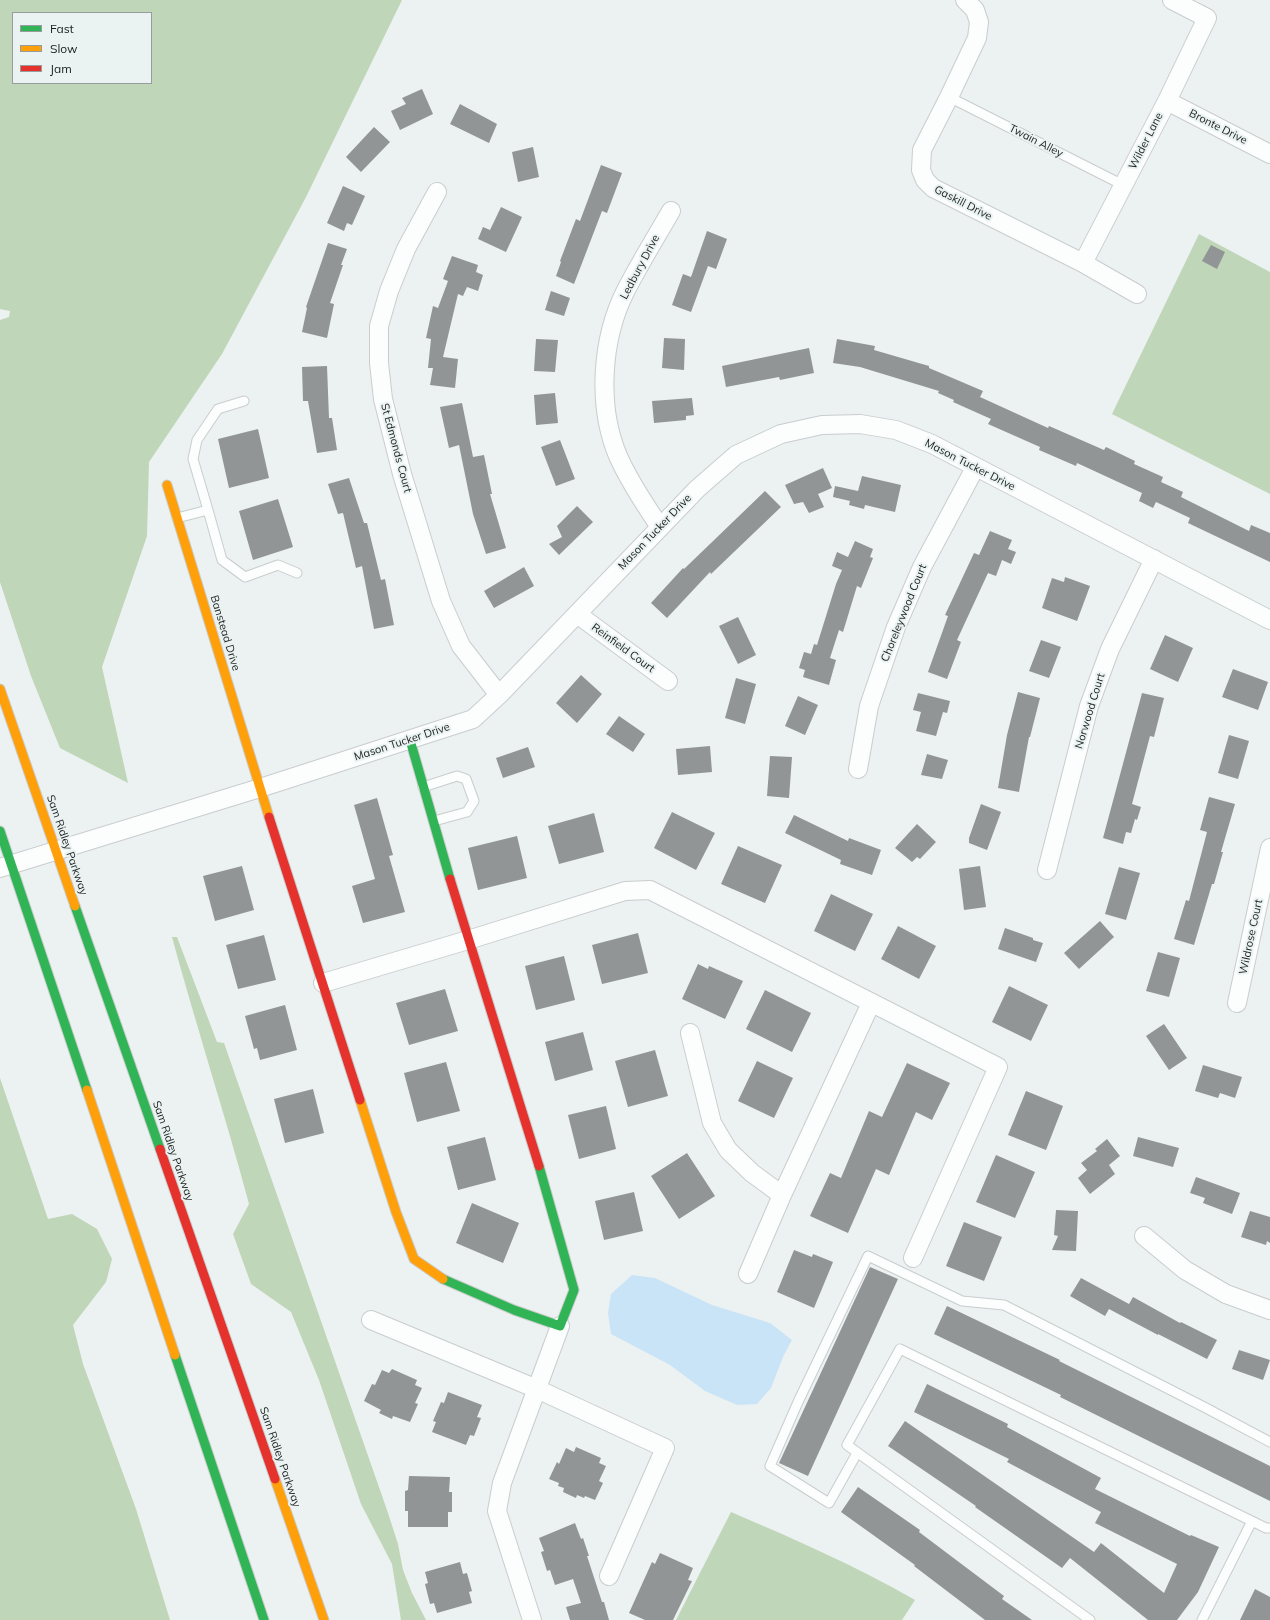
<!DOCTYPE html>
<style>
body{margin:0}
#map{position:relative;width:1270px;height:1620px;overflow:hidden;background:#ecf1f1;font-family:Mulish,sans-serif}
canvas{display:block}
.legend{position:absolute;left:12px;top:12px;width:140px;height:72px;box-sizing:border-box;background:#eaf3f2;border:1px solid #979d9c;margin:0;padding:5px 7px;list-style:none;font-size:12px;color:#1a1d1c}
.legend li{display:flex;align-items:center;gap:8px;height:20px}
.legend b{width:20px;border:1px solid #979d9c}
</style>
<div id="map">
<canvas width="1270" height="1620"></canvas>
<ul class="legend">
<li><b style="height:5px;background:#30b455"></b>Fast</li>
<li><b style="height:5px;background:#ff9f0a"></b>Slow</li>
<li><b style="height:5px;background:#e5322d"></b>Jam</li>
</ul>
</div>
<script>
const context = document.querySelector('canvas').getContext('2d');
context.lineJoin = 'round';
function fill(path, color) {
  context.fillStyle = color;
  context.fill(path, 'evenodd');
}
function trace(path, color, width, dash) {
  context.strokeStyle = color;
  context.lineWidth = width;
  context.lineCap = dash ? 'butt' : 'round';
  context.setLineDash(dash || []);
  context.stroke(path);
}
function drawText(font, color, halo, rows, align = 'center') {
  context.font = font + ' Mulish,sans-serif';
  context.lineWidth = 4;
  context.setLineDash([]);
  context.textBaseline = 'middle';
  context.strokeStyle = halo;
  context.fillStyle = color;
  for (const [text, x, y, turn = 0] of rows) {
    context.save();
    context.translate(x, y);
    context.rotate((+turn || 0) * Math.PI / 180);
    context.textAlign = isNaN(turn) ? turn : align;
    if (halo) context.strokeText(text, 0, 0);
    context.fillText(text, 0, 0);
    context.restore();
  }
}
const forest = new Path2D(`
 M0,0H402L306,197L222,354L149,462L147,536L102,667L128,783L60,748L31,676L0,582V320L9,317L10,311L0,309ZM13,13H151V83H13Z
 M1199,234L1270,272V494L1112,414Z
 M172,937H177L217,1042L224,1043L388,1513L398,1544L403,1570L412,1593L426,1620H401L392,1564L361,1504L319,1380L291,1312L251,1284L233,1234L249,1204C225,1114 196,1026 172,937Z
 M0,1078L48,1219L72,1214L97,1229L112,1259L106,1282L73,1325L83,1364L136,1509L170,1620H0Z
 M731,1512C794,1539 856,1566 915,1600L902,1620H676Z`);
const water = new Path2D(`
 M632,1275L655,1278L712,1305L770,1323L792,1340L783,1357L771,1388L757,1404L737,1405L705,1391L670,1365L611,1334L608,1313L611,1294Z`);
const building = new Path2D(`
 M422,89L433,114L400,130L391,111L406,104L402,98Z
 M460,104L497,124L489,143L450,124Z
 M374,127L390,142L361,172L346,157Z
 M533,147L539,177L518,182L512,152Z
 M601,165L622,173L607,213L602,211L574,284L556,276L561,262L560,261L576,219L580,221Z
 M343,186L365,196L352,225L347,223L344,231L327,223Z
 M501,207L522,217L506,252L478,239L483,227L490,230Z
 M707,231L727,239L716,269L708,266L691,312L672,305L683,274L691,277Z
 M328,243L347,249L341,265H343L330,303L334,304L327,338L302,332L307,308L306,307Z
 M1211,245L1225,252L1217,269L1202,261Z
 M452,256L478,265L476,272L483,275L478,291L467,287L463,296L458,294L443,357L458,359L455,388L430,385L433,368H428L431,339L426,338L433,306L438,308L448,281L443,279Z
 M551,291L570,298L564,316L545,310Z
 M664,338L685,339L684,370L662,368Z
 M536,339L558,340L555,372L534,371Z
 M837,339L875,346L874,350L929,366V368L983,391L980,397L1048,428L1049,426L1104,450L1106,447L1135,461L1134,464L1163,477L1161,482L1183,492L1181,497L1249,531L1251,525L1270,533V562L1188,523L1190,518L1156,502L1153,508L1139,501L1142,493L1077,463L1076,466L1039,450L1040,447L988,424L991,419L953,402L954,400L938,393L939,391L860,367L833,363Z
 M809,348L814,373L780,380L779,377L726,387L722,366Z
 M327,366L329,418H332L337,450L317,453L308,401H303L302,367Z
 M555,393L558,423L536,425L534,395Z
 M692,398L694,415L686,416V420L654,423L652,401Z
 M462,403L473,457L484,455L492,494H490L506,548L486,554L473,514L459,445L449,448L440,407Z
 M258,429L269,478L229,488L218,439Z
 M560,440L575,479L556,486L541,447Z
 M823,468L832,488L818,494L824,507L809,513L803,502L794,504L785,485Z
 M862,476L901,485L895,512L865,505L864,509L849,505L850,501L833,497L835,486L858,491Z
 M349,478L364,523H367L381,580L385,579L394,625L374,629L362,566L356,568L343,513L338,514L328,484Z
 M765,491L781,507L711,574L710,572L667,618L651,603L683,568L684,569Z
 M278,499L293,547L253,560L239,511Z
 M577,506L593,522L559,555L549,544L562,537L557,526Z
 M990,531L1012,540L1008,549L1016,552L1011,564L1002,560L996,576L988,573L957,640L961,642L947,679L928,672L948,616L945,615L974,553L979,555Z
 M855,541L873,549L870,557L873,558L861,588L857,586L843,632L839,630L830,658L836,660L829,685L803,677L805,670L799,668L804,652L811,654L814,644L817,645L836,584L842,570L832,566L837,552L848,557Z
 M524,567L534,586L494,608L484,591Z
 M1065,577L1090,586L1077,621L1042,608L1052,578L1064,582Z
 M738,617L756,655L738,664L719,626Z
 M1165,635L1193,648L1178,682L1150,669Z
 M1041,640L1061,647L1049,678L1029,671Z
 M1233,669L1268,682L1258,710L1222,697Z
 M581,675L602,694L577,723L556,703Z
 M736,678L756,684L745,724L725,718Z
 M1018,692L1040,698L1030,737H1029L1019,792L998,788L1007,735Z
 M918,693L950,701L947,713L943,712L936,736L916,731L921,712L913,710Z
 M1142,693L1164,698L1154,737L1150,736L1132,804L1141,807L1137,820L1135,819L1131,833L1126,832L1123,844L1103,838Z
 M798,696L818,705L805,735L785,726Z
 M619,716L645,734L633,752L606,734Z
 M1229,735L1249,741L1238,779L1218,773Z
 M710,746L712,772L678,775L676,749Z
 M528,747L535,767L503,778L496,758Z
 M927,754L948,760L942,779L921,775Z
 M770,756L792,757L789,798L767,796Z
 M1209,797L1235,804L1221,852H1223L1214,884H1212L1194,945L1174,939L1186,900L1189,901L1207,832L1200,830Z
 M377,798L393,855L389,856L405,912L363,923L352,886L375,879L354,805Z
 M981,804L1001,812L987,850L969,843V838Z
 M672,812L715,833L696,870L654,848Z
 M594,813L604,852L559,864L548,826Z
 M794,815L848,841L849,838L881,850L872,875L840,864L841,860L785,833Z
 M917,824L936,842L920,859L917,857L912,862L895,848Z
 M517,836L527,878L478,890L468,848Z
 M738,846L782,865L765,903L721,884Z
 M242,866L254,910L215,921L203,876Z
 M980,866L986,907L964,910L959,869Z
 M1119,867L1140,873L1126,920L1105,914Z
 M831,894L873,914L855,951L814,931Z
 M1100,921L1114,937L1079,969L1064,953Z
 M898,926L936,946L919,979L881,959Z
 M1005,928L1033,938V940L1043,943L1036,962L998,949Z
 M638,933L648,973L602,984L592,945Z
 M264,935L276,980L238,989L226,945Z
 M1158,952L1180,958L1169,997L1146,991Z
 M564,956L575,1000L536,1010L525,966Z
 M698,964L708,969L709,966L743,981L725,1019L682,999Z
 M1009,986L1048,1005L1031,1041L992,1022Z
 M445,989L458,1031L409,1045L396,1003Z
 M765,990L811,1013L792,1052L746,1029Z
 M285,1005L297,1050L260,1060L257,1048L254,1049L245,1016Z
 M1164,1024L1187,1058L1169,1070L1146,1036Z
 M583,1032L593,1070L555,1081L545,1042Z
 M655,1050L668,1096L628,1107L615,1061Z
 M757,1061L793,1078L774,1118L738,1101Z
 M446,1062L460,1111L417,1122L404,1073Z
 M907,1063L950,1083L932,1120L916,1112L889,1175L876,1169L848,1233L810,1216L830,1173L841,1178L869,1111L882,1117Z
 M1203,1065L1242,1077L1235,1098L1220,1093L1218,1098L1195,1091Z
 M313,1089L324,1133L285,1143L274,1099Z
 M1026,1091L1063,1106L1046,1150L1008,1135Z
 M606,1106L616,1149L579,1159L568,1115Z
 M485,1137L496,1180L458,1190L447,1147Z
 M1138,1137L1179,1148L1173,1167L1133,1156Z
 M1107,1139L1120,1156L1109,1165L1115,1174L1090,1194L1078,1178L1087,1170L1081,1163L1097,1151L1095,1149Z
 M687,1153L715,1196L679,1219L651,1176Z
 M996,1155L1035,1172L1015,1218L976,1202Z
 M1196,1177L1240,1193L1232,1214L1203,1203L1205,1198L1190,1193Z
 M634,1192L643,1231L604,1240L595,1201Z
 M472,1203L519,1223L503,1263L456,1243Z
 M1056,1210L1078,1211L1076,1251L1052,1250L1058,1236L1054,1235Z
 M1250,1211L1270,1217V1243L1267,1241L1266,1245L1241,1237Z
 M964,1222L1002,1237L984,1281L946,1266Z
 M794,1250L812,1257L813,1254L833,1262L814,1308L777,1292Z
 M870,1267L898,1279L808,1476L779,1463Z
 M1081,1278L1129,1304L1133,1297L1180,1323L1181,1322L1217,1340L1207,1359L1158,1334V1335L1109,1309L1105,1316L1070,1296Z
 M947,1306L1060,1360L1059,1361L1270,1466V1501L1060,1397L1061,1395L934,1334Z
 M1239,1350L1270,1360L1263,1380L1232,1369Z
 M392,1369L417,1380L415,1385L422,1388L415,1403L418,1404L410,1422L393,1416L392,1419L379,1413L381,1410L364,1401L372,1384L375,1385L382,1370L389,1373Z
 M927,1384L1008,1424L1007,1427L1101,1478L1095,1489L1190,1536L1191,1535L1219,1547L1198,1592L1177,1620H1148L1070,1558L1062,1568L975,1507L976,1506L888,1446L905,1421L1094,1552L1101,1543L1164,1593L1177,1564L1095,1523L1101,1512L1007,1462L1009,1459L914,1412Z
 M448,1392L482,1405L477,1417L481,1418L474,1436L470,1435L466,1445L432,1432L436,1422L433,1421L441,1402L444,1403Z
 M576,1447L601,1458L599,1463L606,1466L599,1481L603,1483L595,1500L585,1496L584,1498L577,1495L576,1498L563,1492L564,1488L558,1486L559,1483L549,1479L557,1462L559,1464L566,1448L574,1452Z
 M409,1476L450,1477L449,1492H452V1512H448V1527H408V1511H405V1491L408,1490Z
 M858,1487L920,1530L919,1532L1004,1596L1002,1599L1032,1620H985L914,1566L915,1565L841,1512Z
 M575,1523L581,1539L583,1538L589,1556H587L602,1602H604L609,1620H570L566,1607L581,1603L573,1579L555,1585L550,1570L547,1571L541,1552L544,1551L539,1538Z
 M660,1553L693,1568L688,1580L692,1581L673,1620H645L629,1613L652,1562L655,1564Z
 M460,1562L463,1574L467,1573L472,1591L469,1592L472,1603L437,1613L434,1603L430,1604L425,1584L428,1583L425,1572Z
 M1255,1589L1270,1597V1620H1240Z`);
const lane = new Path2D(`
 M949,97L1123,185
 M208,510L193,459L197,440L218,409L244,401
 M177,518L208,510L222,560L245,577L278,565L297,573
 M423,787L457,776L466,779L474,801L467,812L434,821
 M857,1453L829,1503L770,1466L798,1402L868,1256L962,1301L1004,1305L1206,1408L1270,1442
 M1090,1620L847,1445L900,1349L1266,1528H1270
 M1202,1620L1252,1521`);
const street = new Path2D(`
 M965,0L975,10L979,22L977,38L949,97L922,150L921,170L925,180L933,188L1083,263L1137,294
 M1167,101L1270,154
 M437,192L406,249L389,291L379,326V363L383,399L402,474L441,601L461,646L499,695
 M1083,263L1167,101L1207,18L1172,0
 M660,527C645,505 629,481 618,456C597,406 601,339 626,290C640,263 656,237 671,211
 M577,614L668,681
 M858,769L869,706L896,627L922,567L975,468
 M0,868L260,788L473,719L499,695L697,489L736,455L781,434L822,425L860,424L896,430L932,444L1270,620
 M1047,870L1089,706L1110,649L1154,559
 M323,983L468,940L625,891L650,890L998,1067L913,1258
 M1237,1003L1270,848
 M690,1033L712,1123L728,1150L752,1173L782,1195
 M1144,1236L1185,1270L1226,1294L1270,1310
 M748,1274L782,1195L871,1003
 M371,1320L537,1389L665,1448L609,1576
 M532,1620L497,1511L502,1483L560,1326`);
const fast = new Path2D(`
 M410,740L450,879
 M0,831L87,1090
 M75,906L160,1149
 M443,1279L514,1310L560,1326L574,1290L539,1166
 M175,1355L264,1620`);
const slow = new Path2D(`
 M167,485L269,817
 M0,689L75,906
 M87,1090L175,1355
 M360,1100L396,1212L414,1259L443,1279
 M275,1479L324,1620`);
const jam = new Path2D(`
 M269,817L360,1100
 M450,879L539,1166
 M160,1149L275,1479`);
const streetNames = [
 ["Bronte Drive",1218,127,27],
 ["Twain Alley",1036,141,27],
 ["Wilder Lane",1146,141,-63],
 ["Gaskill Drive",963,203,27],
 ["Ledbury Drive",640,267,-62],
 ["St Edmonds Court",396,448,75],
 ["Mason Tucker Drive",970,465,27],
 ["Mason Tucker Drive",655,532,-46],
 ["Choreleywood Court",904,613,-68],
 ["Banstead Drive",225,633,73],
 ["Reinfield Court",623,648,36],
 ["Norwood Court",1090,711,-73],
 ["Mason Tucker Drive",402,742,-18],
 ["Sam Ridley Parkway",67,845,71],
 ["Wildrose Court",1251,937,-78],
 ["Sam Ridley Parkway",173,1151,71],
 ["Sam Ridley Parkway",280,1457,71]
];
fill(forest, '#bfd6b9');
fill(water, '#cae4f7');
fill(building, '#919595');
trace(lane, '#c9cdcd', 11);
trace(street, '#c9cdcd', 20);
trace(fast, '#c9cdcd', 11);
trace(slow, '#c9cdcd', 11);
trace(jam, '#c9cdcd', 11);
trace(lane, '#fcfdfd', 9);
trace(street, '#fcfdfd', 18);
trace(fast, '#30b455', 9);
trace(slow, '#ff9f0a', 9);
trace(jam, '#e5322d', 9);
drawText('11px', '#1a1d1c', '#eaf3f2', streetNames);
</script>
